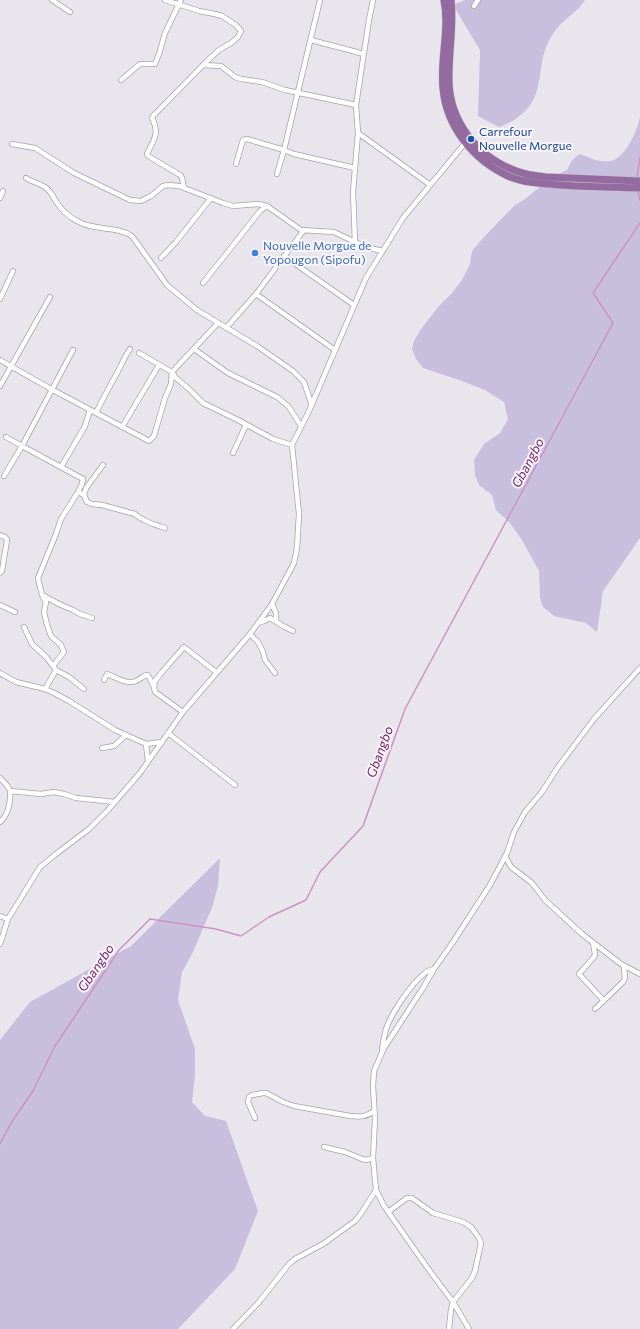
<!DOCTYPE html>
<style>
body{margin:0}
canvas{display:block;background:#e9e5ed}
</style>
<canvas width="640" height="1329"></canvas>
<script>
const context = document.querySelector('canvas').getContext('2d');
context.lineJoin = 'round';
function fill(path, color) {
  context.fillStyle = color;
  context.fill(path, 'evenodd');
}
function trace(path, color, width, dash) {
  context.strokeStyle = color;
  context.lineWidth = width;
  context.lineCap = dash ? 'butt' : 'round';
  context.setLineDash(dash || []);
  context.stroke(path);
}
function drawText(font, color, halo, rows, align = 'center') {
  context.font = font + ' Commissioner,sans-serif';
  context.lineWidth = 4;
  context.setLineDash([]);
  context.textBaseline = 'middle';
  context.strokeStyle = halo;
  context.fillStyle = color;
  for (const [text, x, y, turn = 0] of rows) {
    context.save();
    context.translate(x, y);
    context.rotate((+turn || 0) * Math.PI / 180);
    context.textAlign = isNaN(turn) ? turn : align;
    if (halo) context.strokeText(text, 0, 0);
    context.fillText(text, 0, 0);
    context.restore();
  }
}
const green = new Path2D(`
 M465,0H585C578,12 563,19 555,31C551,36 547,44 545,50C540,65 541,81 535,96C530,110 513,123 499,127L478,116L480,50L453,5Z
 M640,117V538L603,591L597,632L586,623L554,616L543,607L540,598L539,571L522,540L510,523L496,510L492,495L479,485L475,475L474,460L484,444L500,433L508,419L504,402L485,390L462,381L423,368L416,359L412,349L414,341L421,329L439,306L453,292L462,280L470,264L472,251L482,239L515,205L525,199L552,177L567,170L572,160L580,154C590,158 600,163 611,161C625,158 638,130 640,117Z
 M220,858L218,885L213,905L193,952L182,972L178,1000L195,1049V1074L192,1102L205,1116L226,1121L258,1211L235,1269L178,1329H0V1040L30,1002L131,946Z`);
const stream = new Path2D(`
 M637,178L640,157
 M638,190L640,200
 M0,1144L11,1123L33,1091L55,1046L119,950L150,919L216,929L241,936L269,917L306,900L320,872L363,826L405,709L613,323L593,293L640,223`);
const minor = new Path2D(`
 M52,0L70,12
 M165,0L199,11L215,14L222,16L236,25L241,31L238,37L231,43L219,50L206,62L153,116L152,118C160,134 154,139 147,154L148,156L180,175L182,178L184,188
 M320,0L284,150L294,154L355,168
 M373,0L369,20L356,105L358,133L353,192L355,242L369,248L383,251
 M474,6L478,0
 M311,40L364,54
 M203,65L221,66L235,77L241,79L262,82L285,90L356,105
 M121,80L140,64H155L159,54L165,33L181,0
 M358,133L429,184
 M12,144L35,148L74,173L130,200L141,201L151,196L163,186L168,185L179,186L223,203L233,206L258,204L267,206L301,230L334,232L355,242
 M236,164L243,140L247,139L284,150L277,174
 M26,178C32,182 39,183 45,187C53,193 53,198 58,204C63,212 71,218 79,222C96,231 117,226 132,236L167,285L197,310L257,346L293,371L304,382L311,403
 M0,198L3,191
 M284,256L354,305
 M161,258L176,242L211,198
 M203,283L238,239L260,211L267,206
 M256,294L335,350
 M0,299L13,271
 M226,328L256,294L304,230
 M194,349L228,373L277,397L289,407L301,426
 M73,350L22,446L83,479L82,484L78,492L61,519L56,534L38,578L42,595L61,605L73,610L80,614L92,618
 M139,353L172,372L218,323
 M0,360L51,389L149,441L154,436L165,398L171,384L172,372
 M172,372L176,378L189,389L203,403L238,420L273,439L292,445
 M0,386L50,297
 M96,413C101,402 107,392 112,382C119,371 123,359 130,349
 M122,427L159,365
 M233,453L246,425
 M61,467L85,426L90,410
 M4,476L22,446L6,437
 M78,492L84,495L87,502L92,504L102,505L135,514C142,521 155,525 165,528
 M84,495L86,488L103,465
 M0,535L5,537L7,540L2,571L0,573
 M43,597L46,602L44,612L47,625L51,636L61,645L64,652L53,666
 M272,604L276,613V621
 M0,605L15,612
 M258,623L264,621L270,618L283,626L293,631
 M24,627L32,644L47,658L56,670L69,677L84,689
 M250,634L258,642L263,652L265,660L275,673
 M0,673L16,682L45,689L54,693L69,701L115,730L146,744L162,742
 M104,680L107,674C116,677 126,685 136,681C141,679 143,675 148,675L154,687
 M45,689L56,670
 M183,712L155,692L154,687L155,681L162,672L184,647L216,672
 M168,733L235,785
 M146,744L148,761
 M102,748L114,746L126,735
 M0,778C3,781 9,786 10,791C11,801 8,816 0,822
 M10,791L41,794L54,792L64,794L76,798L115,802
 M505,856L511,867L532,883L545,900L582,934L621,964L640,974
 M0,916L8,919
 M593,943L595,954L594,957L579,974L604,1001
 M0,944L8,919L40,867L56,854L89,829L108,810L140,773L183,712L250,634L272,604L294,563L297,548L299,514L292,445L309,411L366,278L403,218L465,143
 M595,1009L623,982L625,978L624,967
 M382,1050C383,1043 384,1036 386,1029C392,1012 411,984 425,973C427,971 431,970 434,969
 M255,1118L248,1102L249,1097L252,1095L263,1093H266L283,1102L294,1106L350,1116C361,1117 366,1117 374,1111
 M324,1147L345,1152L362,1159L366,1160L373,1158
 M388,1212L407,1198H412L433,1213L463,1222L471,1227L479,1238L481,1243L475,1271L472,1278L453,1302L451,1309L449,1329
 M233,1329L259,1302L289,1264L295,1259L323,1244L355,1221L360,1215L376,1190
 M469,1329L453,1302L429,1270L384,1206L376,1190L373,1158L375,1119L373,1086L374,1071L384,1048L423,988L434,969L451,945L490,885L507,853L514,832L525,812L542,792L558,767L594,719L640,668`);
const primary = new Path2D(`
 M444,0C450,29 440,58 443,88C446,126 473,160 508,176C524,183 544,184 561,185C587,187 614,187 640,188
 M451,0C454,27 448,55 449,82C450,121 476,154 511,169C522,174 534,176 546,177L640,181`);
const markers = [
 [471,139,4,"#1a4fb4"],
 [255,253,4,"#3f7fe0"]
];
const transitNames = [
 ["Carrefour",479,132],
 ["Nouvelle Morgue",479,146]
];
const shopNames = [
 ["Nouvelle Morgue de",263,246],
 ["Yopougon (Sipofu)",263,260]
];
const waterNames = [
 ["Gbangbo",528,463,-62],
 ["Gbangbo",380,752,-70],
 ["Gbangbo",96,968,-56]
];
fill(green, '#c7bfdd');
trace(stream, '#d090c6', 1.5);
trace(minor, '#a9a0ae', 6);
trace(primary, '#c7c2c9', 8);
trace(minor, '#fff', 4.5);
trace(primary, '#936ba1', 7);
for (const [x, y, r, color] of markers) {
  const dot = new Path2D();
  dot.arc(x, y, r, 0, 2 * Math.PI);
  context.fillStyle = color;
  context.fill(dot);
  trace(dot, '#f8f5fa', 1.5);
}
drawText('12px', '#164399', '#f8f5fa', transitNames, 'left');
drawText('12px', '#366cbe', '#f8f5fa', shopNames, 'left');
drawText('italic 13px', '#79216b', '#f8f5fa', waterNames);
</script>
